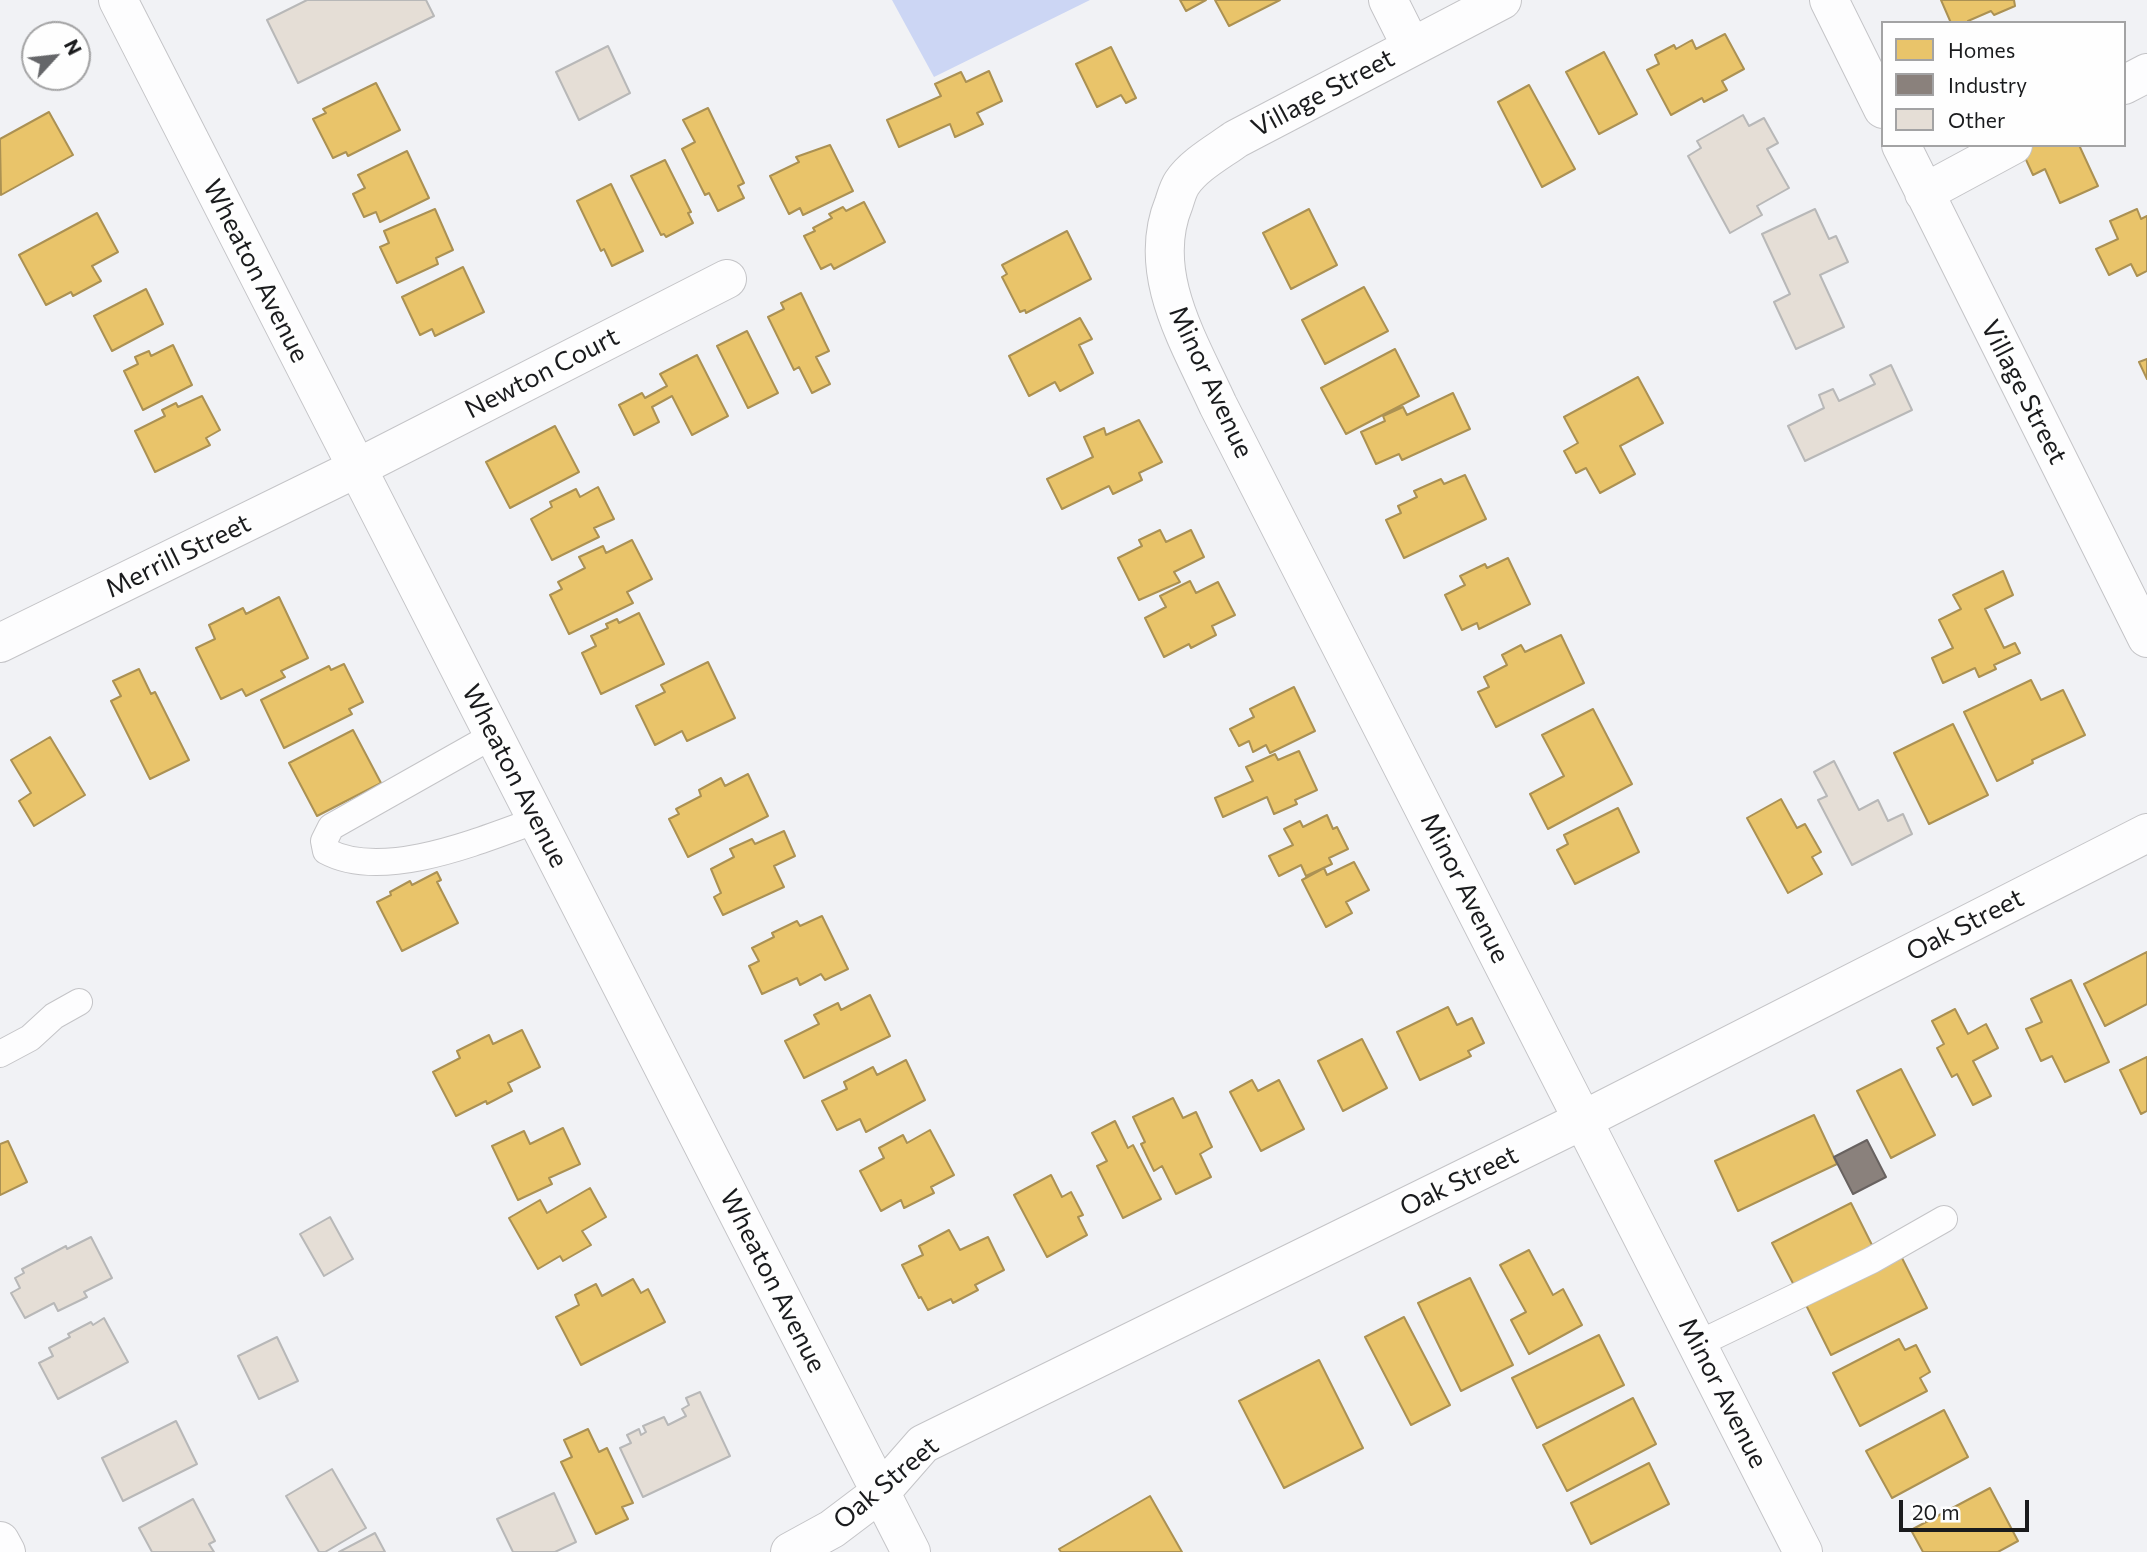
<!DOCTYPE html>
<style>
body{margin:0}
#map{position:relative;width:2147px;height:1552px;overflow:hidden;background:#f1f2f5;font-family:Commissioner,sans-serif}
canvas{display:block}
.legend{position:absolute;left:1881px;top:21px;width:245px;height:126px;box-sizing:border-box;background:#fefefe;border:2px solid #a3a3a4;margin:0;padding:9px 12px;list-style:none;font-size:21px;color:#1a1b1d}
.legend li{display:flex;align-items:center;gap:14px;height:35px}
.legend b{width:35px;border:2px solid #a3a3a4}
.north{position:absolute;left:21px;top:21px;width:70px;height:70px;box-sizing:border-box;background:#fefefe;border:2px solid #a3a3a4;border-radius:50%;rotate:63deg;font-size:19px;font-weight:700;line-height:28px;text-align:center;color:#1a1b1d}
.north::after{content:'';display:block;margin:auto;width:24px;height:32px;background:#656669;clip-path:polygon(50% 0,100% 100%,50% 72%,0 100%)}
.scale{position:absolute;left:1899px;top:1500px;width:130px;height:32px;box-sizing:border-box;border:4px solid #1a1b1d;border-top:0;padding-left:9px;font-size:21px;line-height:24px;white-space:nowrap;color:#1a1b1d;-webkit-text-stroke:5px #fefefe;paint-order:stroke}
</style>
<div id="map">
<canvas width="2147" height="1552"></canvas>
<ul class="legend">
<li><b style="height:19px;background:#e9c46a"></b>Homes</li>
<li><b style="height:19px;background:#8a817c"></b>Industry</li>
<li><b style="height:19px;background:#e5ded6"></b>Other</li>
</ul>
<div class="north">N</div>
<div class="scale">20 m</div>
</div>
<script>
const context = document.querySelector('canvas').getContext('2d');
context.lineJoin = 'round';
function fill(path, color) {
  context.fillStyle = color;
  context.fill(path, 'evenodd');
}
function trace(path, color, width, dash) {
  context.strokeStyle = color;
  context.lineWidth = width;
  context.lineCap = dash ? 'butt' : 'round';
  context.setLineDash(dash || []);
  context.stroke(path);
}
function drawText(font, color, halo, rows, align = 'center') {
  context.font = font + ' Commissioner,sans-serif';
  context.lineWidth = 7;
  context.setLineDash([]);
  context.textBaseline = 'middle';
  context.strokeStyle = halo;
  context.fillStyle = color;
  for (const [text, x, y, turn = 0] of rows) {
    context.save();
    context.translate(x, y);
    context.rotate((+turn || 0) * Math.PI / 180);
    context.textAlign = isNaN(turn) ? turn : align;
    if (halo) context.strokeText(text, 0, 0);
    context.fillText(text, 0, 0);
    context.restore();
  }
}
const green = new Path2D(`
 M892,0H1090L934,77Z`);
const homes = new Path2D(`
 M1180,0H1206L1186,11Z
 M1215,0H1280L1229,26Z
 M1941,0H2014L2015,6L1994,15L1991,11L1968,21L1969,23H1951Z
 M1725,34L1744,69L1722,81L1727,90L1704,102L1702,98L1671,115L1647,70L1659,64L1655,55L1674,45L1676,49L1692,40L1696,49Z
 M1111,47L1136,98L1126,103L1121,95L1097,107L1076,64Z
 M1604,52L1637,114L1599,134L1566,72Z
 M989,71L1002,101L977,113L983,124L955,137L950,124L899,147L887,120L941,96L935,84L961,72L966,82Z
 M376,83L400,130L348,156L346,152L333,158L313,119L326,113L323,109Z
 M1529,85L1575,169L1542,187L1498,102Z
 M708,108L744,183L738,186L744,198L718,211L709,193L705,195L682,149L695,142L683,120Z
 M49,112L73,155L1,195L0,139Z
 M830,145L853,191L803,215L800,208L789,214L770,176L799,162L796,157Z
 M2032,145H2079L2098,186L2060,203L2045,169L2033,175L2022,151Z
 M407,151L429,198L380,222L376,212L364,217L353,194L365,188L358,175Z
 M665,160L691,212L688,213L693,223L666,237L664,234L661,235L631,176Z
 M611,184L643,251L612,266L604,249L601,251L577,201Z
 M864,202L885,242L834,269L831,264L821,269L804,236L815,231L813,228L832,218L829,214L843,207L846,211Z
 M435,209L453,250L436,258L438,264L397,283L380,247L389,243L384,231Z
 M1309,209L1337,265L1291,289L1263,233Z
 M2137,209L2141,219L2147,216V271L2137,276L2131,264L2109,275L2096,249L2118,239L2110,221Z
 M97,213L118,252L92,266L101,281L73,296L71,292L46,305L19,255Z
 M1067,231L1091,279L1026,313L1025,310L1020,312L1002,277L1007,274L1002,265Z
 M463,267L484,312L435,336L432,329L420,335L402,297Z
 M1364,287L1388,331L1325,364L1302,320Z
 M146,289L163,324L112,351L94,316Z
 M801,293L829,351L816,357L830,384L812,393L799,367L794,370L768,317L784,309L781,303Z
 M1080,318L1092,339L1079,345L1093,373L1060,391L1055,382L1029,396L1009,356Z
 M747,331L778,393L748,408L717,346Z
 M173,345L192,385L143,410L124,371L138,364L135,357L149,351L151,356Z
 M1395,349L1419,396L1346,434L1321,388Z
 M697,355L728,416L692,435L672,396L652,407L659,422L634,435L619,405L642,393L645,398L667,386L660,374Z
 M2147,359V379L2139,362Z
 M1638,377L1663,423L1620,446L1635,474L1600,493L1586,468L1576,473L1564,451L1578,443L1564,417Z
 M1453,393L1470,429L1402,460L1399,454L1376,464L1361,432L1385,421L1383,416L1403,407L1407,415Z
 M202,396L220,430L206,438L210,445L155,472L135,431L165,416L162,410L176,403L178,407Z
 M1139,420L1162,462L1139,473L1142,480L1113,494L1109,486L1062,509L1047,479L1093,457L1084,437L1104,428L1106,435Z
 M555,426L579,472L510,508L486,462Z
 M1465,475L1486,519L1404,558L1386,520L1401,513L1398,506L1417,497L1414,491L1441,479L1444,484Z
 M598,487L614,519L594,528L599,537L552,560L531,519L552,507L550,502L576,489L580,497Z
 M1160,530L1166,542L1191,530L1204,557L1174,572L1180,582L1139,600L1118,558L1142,546L1139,540Z
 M632,540L652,579L627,592L633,603L569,634L550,595L562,589L558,582L585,568L579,557L603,546L606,553Z
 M1508,558L1530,604L1479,629L1477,623L1462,630L1445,595L1465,585L1460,576L1485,564L1487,568Z
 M2003,571L2013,595L1985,609L2004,648L2015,643L2020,653L1994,665L1996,669L1979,677L1975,668L1943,683L1932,658L1953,648L1939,620L1961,609L1953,595Z
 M1190,581L1196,593L1218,582L1235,615L1212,626L1216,635L1191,648L1189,644L1164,657L1145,618L1166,607L1160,596Z
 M279,597L308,658L281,671L285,677L246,696L242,689L221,699L196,648L215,639L209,625L243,608L246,614Z
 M639,613L664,664L601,694L582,653L596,646L591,636L608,628L606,624L617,619L619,623Z
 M1561,635L1584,683L1496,727L1478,692L1489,687L1484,677L1507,665L1502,655L1521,645L1525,652Z
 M708,662L735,718L687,741L682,731L655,745L636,706L665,692L661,685Z
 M344,664L363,702L349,709L352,714L284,748L261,700L329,666L331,670Z
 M139,669L151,694L155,692L189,760L150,779L111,701L121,696L113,681Z
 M2031,680L2041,700L2063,690L2085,735L2032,760L2033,763L1997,781L1964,712Z
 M1294,687L1315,731L1270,753L1266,745L1253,752L1249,741L1239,746L1230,729L1254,717L1250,709Z
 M1593,709L1632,784L1548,829L1530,794L1564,776L1542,735Z
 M1953,724L1988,795L1929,824L1894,753Z
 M353,730L381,783L317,816L289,763Z
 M50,737L85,795L34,826L19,801L31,793L11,760Z
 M1299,751L1317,790L1295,800L1297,804L1274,814L1267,797L1223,817L1215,798L1253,781L1246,767L1275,754L1278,760Z
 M748,774L768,816L688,857L669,819L679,814L676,809L701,796L699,790L721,778L725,786Z
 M1781,799L1797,828L1805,824L1821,852L1812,857L1822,874L1788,893L1747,818Z
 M1618,808L1639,852L1575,884L1557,850L1568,844L1564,835Z
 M1327,815L1333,829L1337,827L1348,849L1329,858L1332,864L1306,876L1301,865L1279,876L1269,856L1293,845L1284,829L1300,821L1303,827Z
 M784,831L795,856L774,866L784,887L723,915L714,897L721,893L711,869L734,857L730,849L752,839L755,844Z
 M1354,862L1369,890L1346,902L1352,913L1326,927L1302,880L1324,868L1327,875Z
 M437,872L441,880L437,882L458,923L402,951L377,902L391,895L390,892L410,881L412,885Z
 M822,916L848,969L825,980L821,974L800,985L797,978L762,994L749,966L759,961L752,948L774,937L772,933L797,921L800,926Z
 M2147,952V1004L2105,1026L2084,984Z
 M2071,980L2109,1062L2065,1082L2052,1056L2041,1061L2026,1029L2042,1022L2031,999Z
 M870,995L890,1036L804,1078L785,1041L819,1024L814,1015L838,1003L841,1010Z
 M1448,1007L1457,1025L1472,1018L1484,1043L1468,1051L1471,1056L1420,1080L1397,1032Z
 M1955,1009L1968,1034L1986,1024L1998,1048L1973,1061L1991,1096L1973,1105L1957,1074L1952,1077L1937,1048L1944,1044L1932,1021Z
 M522,1030L540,1067L508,1083L512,1091L487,1104L486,1101L456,1116L433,1072L460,1058L457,1051L489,1035L493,1044Z
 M1362,1039L1387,1088L1343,1111L1318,1061Z
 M2147,1057V1111L2141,1114L2120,1070Z
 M906,1060L925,1100L866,1132L860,1119L837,1130L822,1101L847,1089L844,1082L873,1067L877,1075Z
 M1901,1069L1935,1135L1891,1158L1857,1091Z
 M1252,1080L1258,1091L1279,1080L1304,1129L1261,1151L1230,1092Z
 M1173,1098L1183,1118L1196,1112L1212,1147L1200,1154L1211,1177L1176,1194L1162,1166L1154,1171L1141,1144L1145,1142L1133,1117Z
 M1814,1115L1837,1164L1738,1211L1715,1161Z
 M1115,1121L1128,1148L1133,1145L1161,1199L1123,1218L1097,1166L1107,1161L1092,1133Z
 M563,1128L580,1164L549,1178L552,1184L518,1200L492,1146L524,1131L530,1144Z
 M930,1130L954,1175L931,1187L934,1193L904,1208L901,1200L881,1211L860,1171L884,1158L879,1148L903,1135L907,1143Z
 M8,1141L27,1182L0,1195V1144Z
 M1051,1175L1062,1197L1071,1192L1083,1215L1078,1217L1087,1235L1047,1257L1014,1195Z
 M590,1188L606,1217L582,1231L591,1245L563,1261L560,1256L538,1269L509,1218L540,1200L547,1213Z
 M1851,1203L1875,1251L1797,1291L1772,1243Z
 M949,1230L960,1250L988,1237L1004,1270L975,1285L978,1290L953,1303L951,1299L928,1310L921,1297L919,1298L902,1265L923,1255L919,1246Z
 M1529,1250L1553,1295L1563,1289L1582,1325L1529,1354L1511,1320L1526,1312L1500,1265Z
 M1901,1256L1927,1308L1831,1355L1805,1303Z
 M1470,1278L1513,1365L1461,1391L1418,1303Z
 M633,1279L641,1293L648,1289L665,1322L581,1365L556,1317L579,1305L575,1295L596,1284L602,1296Z
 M1404,1317L1450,1405L1411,1425L1365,1337Z
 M1599,1335L1624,1385L1537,1428L1512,1378Z
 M1899,1339L1905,1350L1916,1345L1930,1372L1920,1378L1927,1391L1860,1426L1833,1373Z
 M1319,1360L1363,1448L1284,1488L1239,1401Z
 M1633,1398L1656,1444L1567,1491L1543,1445Z
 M1944,1410L1968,1457L1892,1498L1866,1451Z
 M588,1429L599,1452L607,1448L633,1503L622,1507L628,1519L596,1534L561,1462L572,1457L564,1440Z
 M1649,1463L1669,1504L1591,1544L1571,1503Z
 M1990,1488L2018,1541L1998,1552H1923L1911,1530Z
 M1150,1496L1182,1552H1061L1059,1549Z`);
const industry = new Path2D(`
 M1867,1140L1886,1177L1853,1194L1834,1157Z`);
const building = new Path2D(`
 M307,0H426L434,16L298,83L267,20Z
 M608,46L630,93L579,120L556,72Z
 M1743,115L1749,126L1764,118L1778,143L1767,149L1789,188L1757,206L1762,215L1730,233L1688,156L1701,148L1697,141Z
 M1815,209L1829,239L1836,236L1848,262L1820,275L1844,327L1796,349L1774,302L1790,294L1762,234Z
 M1891,365L1912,410L1805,461L1788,426L1824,408L1819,395L1833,389L1839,401L1875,384L1870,375Z
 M1834,761L1859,810L1878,800L1888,821L1903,814L1912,834L1852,865L1818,800L1827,796L1814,772Z
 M330,1217L353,1259L324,1276L300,1234Z
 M91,1237L112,1278L84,1292L87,1297L58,1311L54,1303L25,1318L11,1293L20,1288L15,1278L24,1273L22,1269L66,1246L67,1249Z
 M104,1318L128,1362L58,1399L39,1363L53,1356L49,1348L70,1337L68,1334L91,1322L93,1325Z
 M277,1337L298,1381L259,1399L238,1356Z
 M700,1392L730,1456L643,1497L620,1448L631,1443L627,1435L639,1429L641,1435L646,1432L643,1426L664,1417L668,1425L686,1416L682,1409L689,1405L686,1398Z
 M176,1421L197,1464L123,1501L102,1458Z
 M332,1469L366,1528L325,1552H319L286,1496Z
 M554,1493L576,1542L555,1552H513L497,1519Z
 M193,1499L215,1541L209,1544L214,1552H152L139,1528Z
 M375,1533L385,1552H339Z`);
const service = new Path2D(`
 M494,735L331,827L324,841L326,851C383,882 481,840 537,820
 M0,1054L30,1038L54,1016L79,1002
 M1698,1344L1872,1260L1944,1219`);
const minor = new Path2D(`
 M118,0L911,1552
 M1388,0L1411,46
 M1502,0L1236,139C1218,152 1194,165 1182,183C1178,189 1176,197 1174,203C1145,273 1190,343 1218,405L1803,1552
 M1829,0L1883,109
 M2124,85L2147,73
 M1901,145L2147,638
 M1924,193L2013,145
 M0,643L357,468L727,279
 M0,1541L6,1552
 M790,1552L832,1529L881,1492L923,1444L1583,1120L2147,833`);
const streetNames = [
 ["Village Street",1323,93,-28],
 ["Wheaton Avenue",256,271,63],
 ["Newton Court",542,373,-27],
 ["Minor Avenue",1211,382,65],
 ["Village Street",2024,392,63],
 ["Merrill Street",178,556,-26],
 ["Wheaton Avenue",515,776,63],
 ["Minor Avenue",1465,888,63],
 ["Oak Street",1965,925,-27],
 ["Oak Street",1459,1181,-26],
 ["Wheaton Avenue",773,1281,63],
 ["Minor Avenue",1723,1393,63],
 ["Oak Street",886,1483,-40]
];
fill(green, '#ccd6f4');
fill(homes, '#e9c46a');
trace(homes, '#ab9153', 2);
fill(industry, '#8a817c');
trace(industry, '#686260', 2);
fill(building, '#e5ded6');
trace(building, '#b8b8b8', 2);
trace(service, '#c4c4c7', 28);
trace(minor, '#c4c4c7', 40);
trace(service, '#fdfdfe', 26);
trace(minor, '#fdfdfe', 38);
drawText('26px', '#1a1b1d', '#fefefe', streetNames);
</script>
